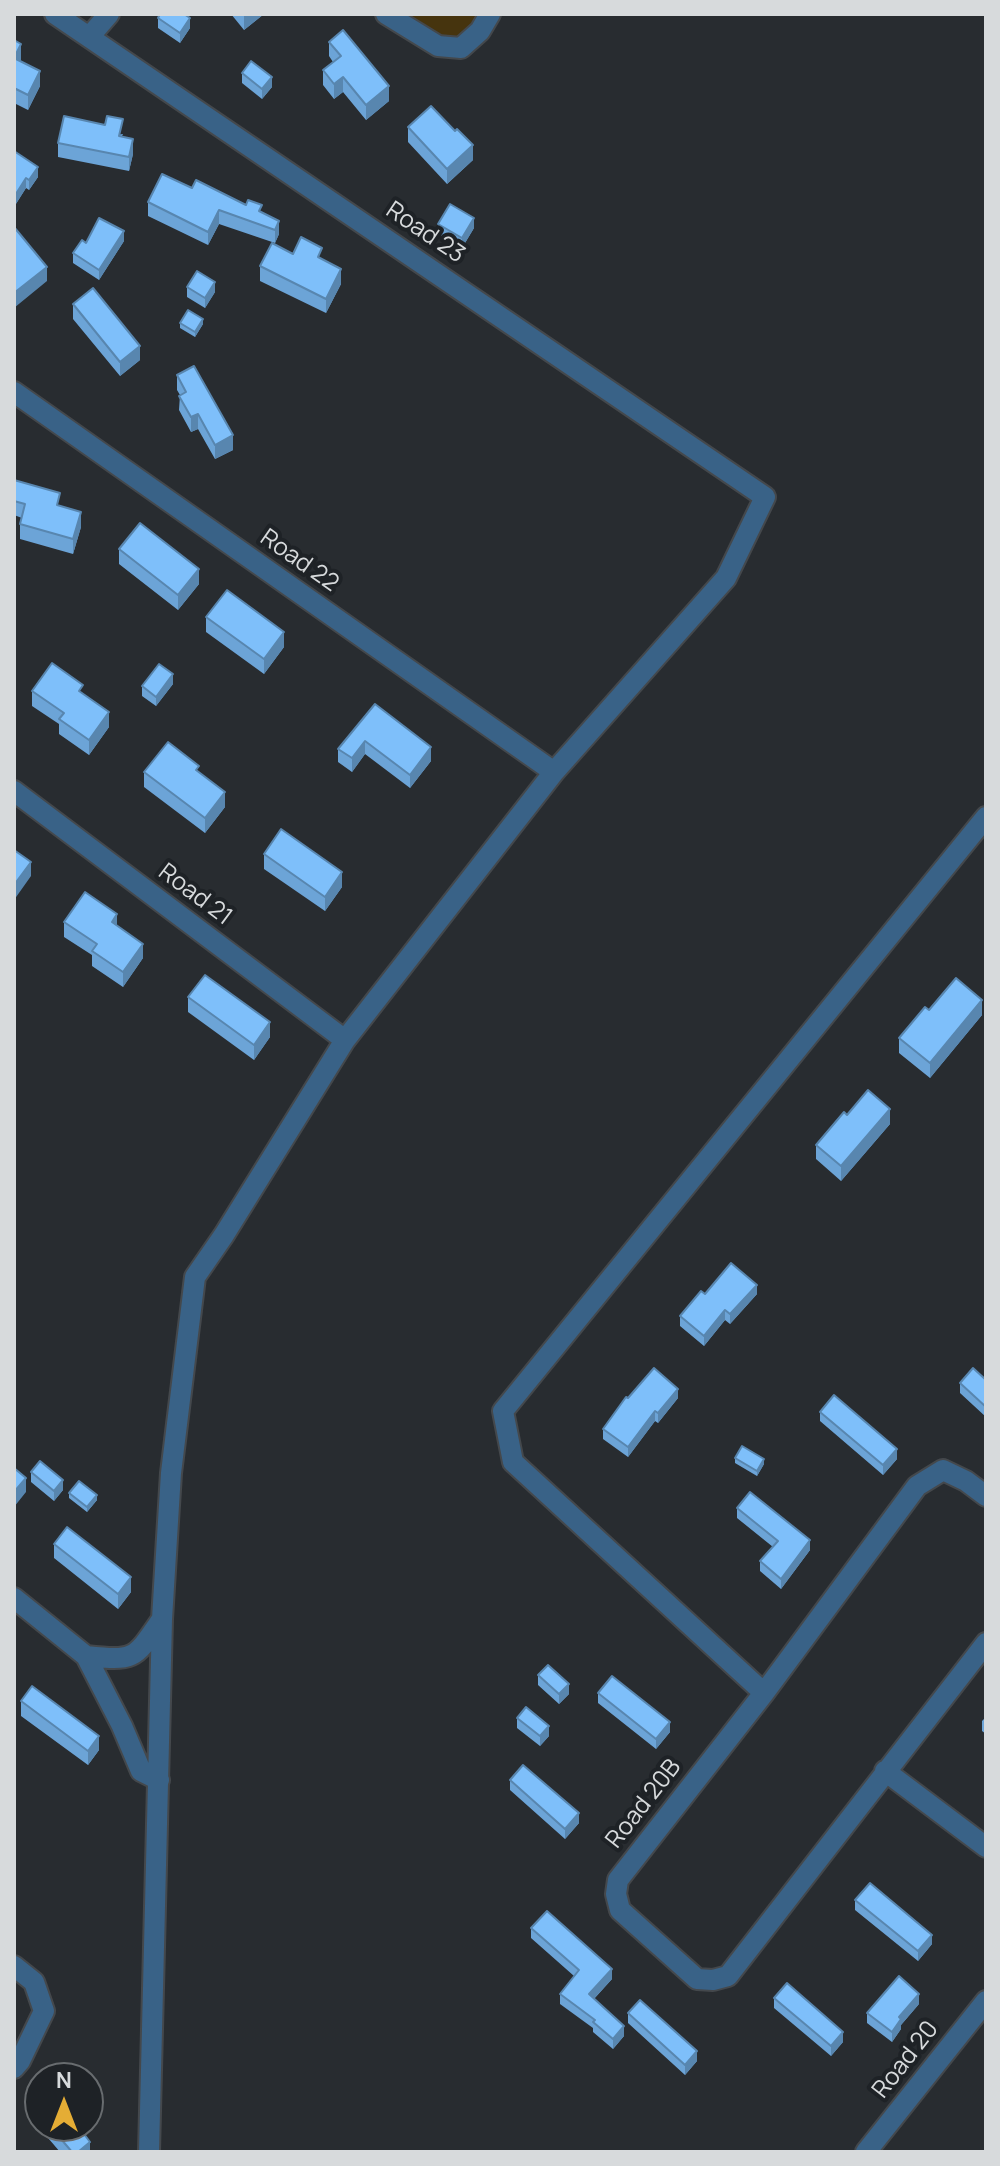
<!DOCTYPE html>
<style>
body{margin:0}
#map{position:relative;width:1000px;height:2166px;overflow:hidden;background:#282c30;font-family:Manrope,sans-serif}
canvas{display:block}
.frame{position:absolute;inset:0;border:16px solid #d7dadc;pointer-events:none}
.north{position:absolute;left:24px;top:2062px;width:80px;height:80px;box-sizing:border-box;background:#1e2226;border:2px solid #686c6f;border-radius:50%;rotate:0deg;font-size:22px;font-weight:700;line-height:32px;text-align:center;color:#d7dadc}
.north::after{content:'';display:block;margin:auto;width:28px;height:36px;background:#e5ad35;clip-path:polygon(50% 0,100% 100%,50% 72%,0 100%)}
</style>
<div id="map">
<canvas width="1000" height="2166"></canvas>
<div class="frame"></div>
<div class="north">N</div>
</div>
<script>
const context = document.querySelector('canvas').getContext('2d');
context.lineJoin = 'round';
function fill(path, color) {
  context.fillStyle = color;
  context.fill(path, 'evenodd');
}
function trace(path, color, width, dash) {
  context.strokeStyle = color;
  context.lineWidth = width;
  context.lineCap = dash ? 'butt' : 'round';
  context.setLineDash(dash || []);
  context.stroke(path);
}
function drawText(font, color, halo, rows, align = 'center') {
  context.font = font + ' Manrope,sans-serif';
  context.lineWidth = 8;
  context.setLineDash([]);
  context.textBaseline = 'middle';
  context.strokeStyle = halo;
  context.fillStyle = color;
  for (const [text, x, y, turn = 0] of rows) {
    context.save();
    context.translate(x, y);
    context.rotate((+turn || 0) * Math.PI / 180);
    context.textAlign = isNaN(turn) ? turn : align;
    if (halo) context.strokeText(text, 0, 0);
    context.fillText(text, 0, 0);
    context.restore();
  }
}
const green = new Path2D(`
 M386,14H490L461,48Z`);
const minor = new Path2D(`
 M55,14L765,497L726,578L554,772L345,1040L224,1235L195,1277L171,1473L162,1619L149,2152
 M386,14L438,46L461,48L480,31L490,14
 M90,36L109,14
 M14,392L554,772
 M14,791L345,1040
 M986,1496L966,1481L943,1470L917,1486L764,1693L618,1880L616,1894L620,1910L697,1979L713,1980L728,1976L986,1643
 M14,1598L86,1656L122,1726L141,1771L159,1780
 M86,1656C135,1661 134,1660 162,1619
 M764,1693L513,1462L503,1411L986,817
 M885,1771L986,1847
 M14,1966L34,1982L44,2011L20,2061L14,2068
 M866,2152L986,2001`);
const wall = new Path2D(`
 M231,14H264L244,30Z
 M158,18L190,28L180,43L158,28Z
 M14,40L21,59L20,61L40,86L28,110L14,103Z
 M329,42L389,101L366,120L343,92L334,99L323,85V70L333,62L329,56Z
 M242,73L272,87L262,99L242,83Z
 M408,127L473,160L447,184L408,142Z
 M123,134L122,136L133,154L129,171L58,157V143Z
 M14,151L38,177L29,190L26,188L14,207Z
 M192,188L262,212L279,234L275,243L219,224L208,245L148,216V202Z
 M438,224L474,228L462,248L438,234Z
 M124,241L99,280L73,263V253L86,243Z
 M322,259L341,284L326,313L260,281V266Z
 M187,287L215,292L205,308L187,297Z
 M73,304L140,360L120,376L73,319Z
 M180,323L203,324L195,337L180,328Z
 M177,375L233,450L215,459L198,429L191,432L179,410L180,395L177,390Z
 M14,480L60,506L81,527L73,554L20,539V524L22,518L14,515Z
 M119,549L199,584L178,610L119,564Z
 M206,617L284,647L264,674L206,632Z
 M173,684L156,706L142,696V686Z
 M32,691L83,694L109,727L89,755L59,734V724L32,706Z
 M375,704L431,761L410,788L365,754L352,772L338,762V749Z
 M144,772H199L225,807L205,833L144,787Z
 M264,854L342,887L325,911L264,869Z
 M64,922L117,926L143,958L123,987L92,966V955L64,937Z
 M188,997L270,1037L254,1060L188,1012Z
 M929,1010L982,1015L930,1078L899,1053V1038Z
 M847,1115L890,1124L841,1181L816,1159V1145Z
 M705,1294H757L730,1324L725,1320L704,1346L680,1326V1316Z
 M986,1380V1417L960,1393V1383Z
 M628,1398H678L658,1423L655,1421L628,1457L603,1439V1429Z
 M820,1412L897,1459L883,1475L820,1421Z
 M735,1458L764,1464L757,1476L735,1463Z
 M31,1472L63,1490L54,1501L31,1482Z
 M69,1493L97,1500L87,1512L69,1498Z
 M737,1508L810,1550L781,1589L760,1571V1561L773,1547L737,1518Z
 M54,1544L131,1592L118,1609L54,1558Z
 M538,1675L569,1694L559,1704L538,1685Z
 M598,1693L670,1732L656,1749L598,1703Z
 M21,1701L99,1750L88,1765L21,1716Z
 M986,1717V1734L982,1731V1721Z
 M517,1718L549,1736L540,1746L517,1728Z
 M510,1780L579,1823L565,1839L510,1790Z
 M855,1900L932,1944L918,1961L855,1910Z
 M531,1928L612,1979L594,1999L624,2036L613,2049L593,2032V2028L560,2004V1994L574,1976L531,1938Z
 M774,1998L843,2042L831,2056L774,2008Z
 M919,2004L901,2025V2029L892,2042L867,2023V2013Z
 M628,2013L697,2061L685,2075L628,2023Z
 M40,2086V2126H78L90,2152H60L26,2112V2098Z`);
const shadedWall = new Path2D(`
 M246,14H264L244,30V15Z
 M190,18V28L180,43V33Z
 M21,44V59L14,73V58Z
 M40,71V86L28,110V95Z
 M272,77V87L262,99V89Z
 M343,77V92L334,99V84Z
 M389,86V101L366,120V105Z
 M133,139V154L129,171V157Z
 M473,145V160L447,184V169Z
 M38,167V177L29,190V180Z
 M26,178V188L14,207V197Z
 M219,210V224L208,245V232Z
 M474,218V228L462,248V238Z
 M279,221V234L275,243V230Z
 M124,231V241L99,280V270Z
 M47,267V281L14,308V293Z
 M341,269V284L326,313V299Z
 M215,282V292L205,308V298Z
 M203,319V324L195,337V332Z
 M140,346V360L120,376V362Z
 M198,414V429L191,432V417Z
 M233,435V450L215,459V445Z
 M81,512V527L73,554V539Z
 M199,569V584L178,610V595Z
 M284,632V647L264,674V659Z
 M173,674V684L156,706V697Z
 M109,712V727L89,755V740Z
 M365,741V754L352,772V758Z
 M431,747V761L410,788V775Z
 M225,792V807L205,833V818Z
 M31,862V876L14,900V885Z
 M342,872V887L325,911V897Z
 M117,914V929L112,922Z
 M143,944V958L123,987V972Z
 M982,1000V1015L930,1078V1063Z
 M270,1022V1037L254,1060V1045Z
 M890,1109V1124L841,1181V1166Z
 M757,1285V1294L730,1324V1314Z
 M725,1310V1320L704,1346V1336Z
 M678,1389V1398L658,1423V1413Z
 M655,1411V1421L628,1457V1447Z
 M897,1449V1459L883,1475V1465Z
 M764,1459V1464L757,1476V1471Z
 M26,1478V1492L14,1507V1492Z
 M63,1480V1490L54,1501V1491Z
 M97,1495V1500L87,1512V1507Z
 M810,1540V1550L781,1589V1579Z
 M131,1577V1592L118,1609V1594Z
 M569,1684V1694L559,1704V1694Z
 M670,1722V1732L656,1749V1739Z
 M549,1726V1736L540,1746V1736Z
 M99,1736V1750L88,1765V1751Z
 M579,1813V1823L565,1839V1829Z
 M932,1935V1944L918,1961V1951Z
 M612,1969V1979L589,2004V1994Z
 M919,1994V2004L901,2025V2029L892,2042V2032L899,2017Z
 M624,2026V2036L613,2049V2039Z
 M843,2032V2042L831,2056V2046Z
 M697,2051V2061L685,2075V2065Z
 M90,2142V2152H78Z`);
const building = new Path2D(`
 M160,14H184L190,18L180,33L158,18Z
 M343,30L389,86L366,105L343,77L334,84L323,70L341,56L329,42Z
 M14,40L21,44L14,58L40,71L28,95L14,88Z
 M251,61L272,77L262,89L242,73Z
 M431,106L455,131L457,129L473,145L447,169L408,127Z
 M64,116L105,125L107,116L123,119L119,136L133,139L129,157L58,143Z
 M14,151L38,167L29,180L26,178L14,197Z
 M162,174L192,188L196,180L246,205L248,200L262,205L259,211L279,221L275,230L219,210L208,232L148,202Z
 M450,204L474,218L462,238L438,224Z
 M99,218L124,231L99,270L73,253L82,240L86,243Z
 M14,227L47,267L14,293Z
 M301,237L322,248L318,257L341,269L326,299L260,266L272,243L293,254Z
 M197,271L215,282L205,298L187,287Z
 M93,288L140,346L120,362L73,304Z
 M188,310L203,319L195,332L180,323Z
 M194,366L233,435L215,445L198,414L191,417L179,396L186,392L177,375Z
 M14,480L60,493L57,505L81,512L73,539L20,524L25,504L14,501Z
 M140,523L199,569L178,595L119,549Z
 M227,590L284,632L264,659L206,617Z
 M52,663L83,685L79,691L109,712L89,740L59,719L64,713L32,691Z
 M159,664L173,674L156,697L142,686Z
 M375,704L431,747L410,775L365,741L352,758L338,749Z
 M168,742L199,766L196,770L225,792L205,818L144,772Z
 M281,829L342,872L325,897L264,854Z
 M14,850L31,862L14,885Z
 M85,892L117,914L112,922L143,944L123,972L92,951L97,944L64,922Z
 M205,975L270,1022L254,1045L188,997Z
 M956,978L982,1000L930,1063L899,1038L925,1007L929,1010Z
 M868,1090L890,1109L841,1166L816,1145L844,1112L847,1115Z
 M731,1263L757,1285L730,1314L725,1310L704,1336L680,1316L701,1291L705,1294Z
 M654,1368L678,1389L658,1413L655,1411L628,1447L603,1429L626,1397L628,1398Z
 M973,1368L986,1380V1407L960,1383Z
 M834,1395L897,1449L883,1465L820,1412Z
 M742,1446L764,1459L757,1471L735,1458Z
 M40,1461L63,1480L54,1491L31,1472Z
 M14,1468L26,1478L14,1492Z
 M79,1481L97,1495L87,1507L69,1493Z
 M750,1492L810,1540L781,1579L760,1561L778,1541L737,1508Z
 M67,1527L131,1577L118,1594L54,1544Z
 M548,1665L569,1684L559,1694L538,1675Z
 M612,1676L670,1722L656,1739L598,1693Z
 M32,1686L99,1736L88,1751L21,1701Z
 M526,1707L549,1726L540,1736L517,1718Z
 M523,1765L579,1813L565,1829L510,1780Z
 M870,1883L932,1935L918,1951L855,1900Z
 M547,1911L612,1969L589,1994L624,2026L613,2039L593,2022L595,2020L560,1994L579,1970L531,1928Z
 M899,1976L919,1994L899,2017L901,2019L892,2032L867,2013Z
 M787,1983L843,2032L831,2046L774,1998Z
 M640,2000L697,2051L685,2065L628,2013Z
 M40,2086V2114L26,2098Z
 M50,2126H78L90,2142L78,2152H72Z`);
const streetNames = [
 ["Road 23",425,233,34],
 ["Road 22",299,561,35],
 ["Road 21",195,895,37],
 ["Road 20B",644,1804,-52],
 ["Road 20",906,2060,-52]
];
fill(green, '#46340e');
trace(minor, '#44484c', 24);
trace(minor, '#396287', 20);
fill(wall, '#6ca4d7');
fill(shadedWall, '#5886af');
fill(building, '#7ebffa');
trace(building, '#5886af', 2);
drawText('24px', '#d7dadc', '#1e2226', streetNames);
</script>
